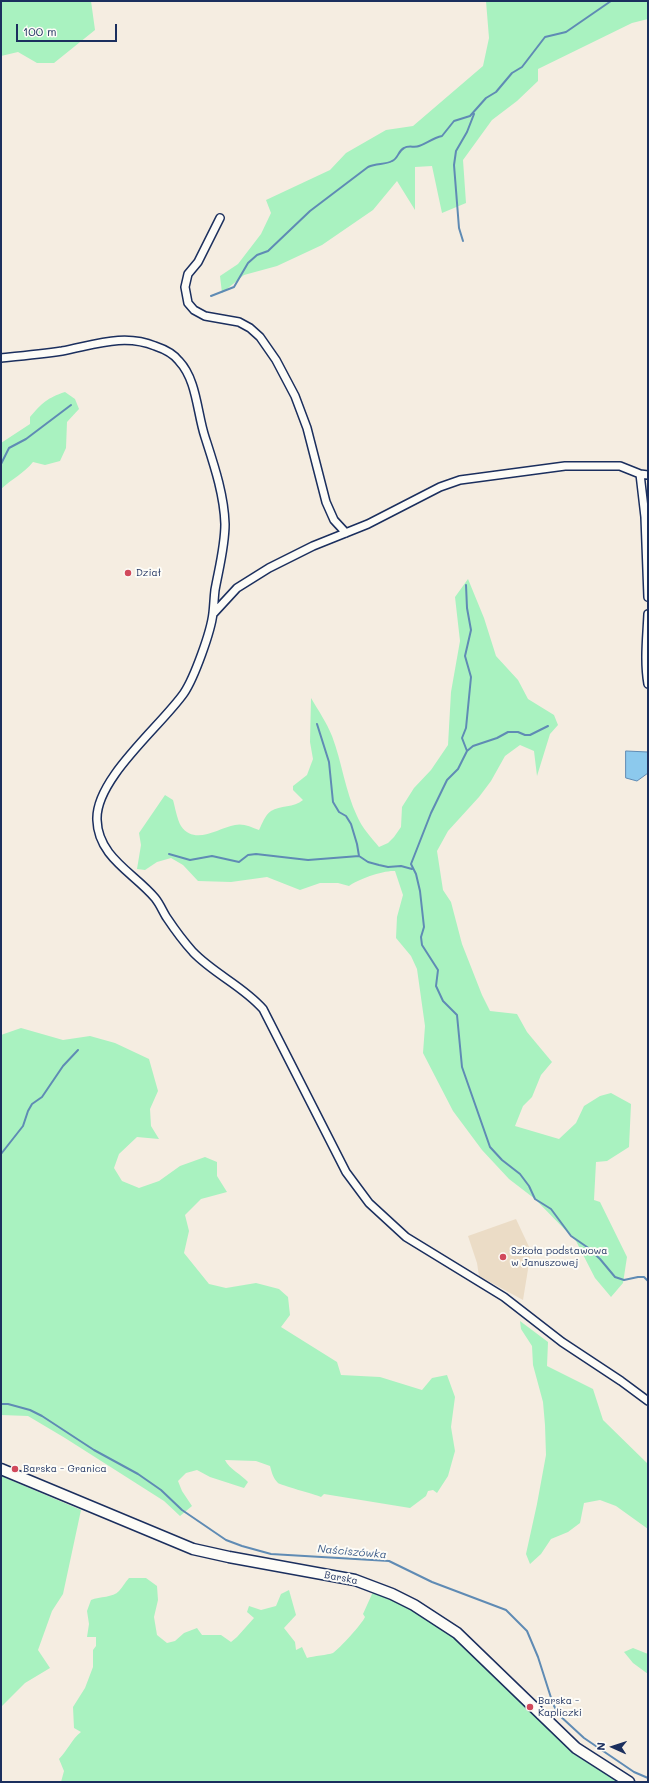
<!DOCTYPE html>
<meta charset="utf-8">
<style>
body{margin:0}
#map{position:relative;width:649px;height:1783px;overflow:hidden;background:#f5ede1;font-family:Mali,sans-serif}
canvas{display:block}
.frame{position:absolute;inset:0;border:2px solid #1b2f5e;pointer-events:none}
.north{position:absolute;left:593px;top:1727px;width:40px;height:40px;-webkit-text-stroke:3px #fdfcf7;paint-order:stroke;rotate:273deg;font-size:11px;font-weight:700;line-height:16px;text-align:center;color:#1b2f5e}
.north::after{content:'';display:block;margin:auto;width:14px;height:18px;background:#1b2f5e;clip-path:polygon(50% 0,100% 100%,50% 72%,0 100%)}
.scale{position:absolute;left:16px;top:24px;width:101px;height:18px;box-sizing:border-box;border:2px solid #1b2f5e;border-top:0;padding-left:5px;font-size:12px;line-height:14px;white-space:nowrap;color:#1b2f5e;-webkit-text-stroke:3px #fdfcf7;paint-order:stroke}
</style>
<div id="map">
<canvas width="649" height="1783"></canvas>
<div class="frame"></div>
<div class="north">N</div>
<div class="scale">100 m</div>
</div>
<script>
const context = document.querySelector('canvas').getContext('2d');
context.lineJoin = 'round';
function fill(path, color) {
  context.fillStyle = color;
  context.fill(path, 'evenodd');
}
function trace(path, color, width, dash) {
  context.strokeStyle = color;
  context.lineWidth = width;
  context.lineCap = dash ? 'butt' : 'round';
  context.setLineDash(dash || []);
  context.stroke(path);
}
function drawText(font, color, halo, rows, align = 'center') {
  context.font = font + ' Mali,sans-serif';
  context.lineWidth = 4;
  context.setLineDash([]);
  context.textBaseline = 'middle';
  context.strokeStyle = halo;
  context.fillStyle = color;
  for (const [text, x, y, turn = 0] of rows) {
    context.save();
    context.translate(x, y);
    context.rotate((+turn || 0) * Math.PI / 180);
    context.textAlign = isNaN(turn) ? turn : align;
    if (halo) context.strokeText(text, 0, 0);
    context.fillText(text, 0, 0);
    context.restore();
  }
}
const built = new Path2D(`
 M516,1219L531,1251L523,1300L479,1276L477,1263L468,1236Z`);
const green = new Path2D(`
 M1,1H91L95,30L54,63H37L18,52L1,56Z
 M486,1H648V19L632,23L538,69V81L517,101L492,120L463,160L466,203L442,213L432,166L415,167V210L397,181L373,210L322,245L277,266L244,275L222,293L220,276L238,264L261,234L271,213L266,200L330,170L346,153L386,130L413,126L483,66L489,38Z
 M65,392L75,399L79,409L67,422L66,448L60,461L45,465L33,462C24,473 12,479 1,489V443L30,424V417C42,403 47,398 65,392Z
 M468,579L484,618L496,656L518,680L528,699L554,715L558,725L550,734L537,776L534,751L520,745L505,756L491,781L479,797L448,831L437,851L443,890L451,902L462,944L482,995L490,1011L517,1014L527,1032L552,1062L541,1075L532,1097L523,1106L515,1126L559,1139L576,1123L584,1106L600,1096L611,1093L631,1104L629,1147L607,1161L596,1162L594,1200L600,1202L627,1257L623,1283L611,1297L595,1278L576,1241L535,1199L509,1179L482,1150L453,1111L423,1053L425,1026L417,969L411,956L396,938L397,917L403,895L395,871C384,870 358,879 349,886L338,883H320L300,890L267,877L231,882L198,881L183,865L171,858L157,862L145,870L137,869L141,845L139,833L165,795L173,800C175,807 177,819 181,826C195,846 218,828 235,825C243,823 251,827 259,830C262,824 265,815 271,811C280,805 294,808 303,800L293,790V786L307,775L313,759L310,742L311,698C318,710 327,723 332,736C342,762 345,791 357,816C362,828 371,837 379,847L388,843L394,837L401,827L402,807L414,788L431,770L448,745L451,692L460,641L455,597Z
 M21,1028L63,1040L90,1036L115,1043L149,1059L158,1091L150,1109L151,1126L159,1139L137,1137L119,1154L114,1168L122,1181L139,1188L159,1181L180,1166L205,1157L217,1162V1176L227,1192L201,1199L185,1215L189,1231L184,1253L209,1284L226,1288L256,1283L279,1289L288,1297L290,1315L281,1327L337,1362L341,1375L380,1377L422,1390L432,1378L447,1375L455,1397L451,1427L455,1451L448,1476L437,1493L433,1490L428,1491L426,1496L410,1508L324,1494L321,1497C314,1494 280,1485 278,1483C273,1478 272,1473 270,1466L256,1461L225,1460C229,1469 242,1475 248,1482L244,1488L210,1477L197,1470L186,1473L178,1481L182,1491L192,1506L180,1516L164,1501L65,1438L28,1416L1,1415V1035Z
 M520,1321L548,1342L547,1366L593,1389L603,1420L648,1464V1529L616,1506L600,1500L584,1503L580,1523L568,1532L551,1539L541,1554L530,1564L526,1554L537,1504L546,1455L545,1425L543,1402L533,1365L532,1346L521,1329Z
 M1,1476L81,1510L63,1594L52,1611L38,1650L50,1668L25,1683L1,1707Z
 M129,1578H146L157,1586L158,1600L154,1617L157,1635L167,1643L175,1641L184,1633L197,1628L202,1635H221L231,1642L237,1637L254,1618L247,1612L249,1606L261,1610L276,1606L281,1594L289,1590L296,1615L284,1628L295,1642L296,1650L302,1647L307,1658C313,1656 328,1655 333,1653C339,1649 362,1624 365,1617L363,1614L372,1594L375,1592L397,1601L450,1634L491,1671L572,1753L619,1782H61L64,1771L59,1759C68,1750 71,1740 81,1732L74,1728L73,1707L85,1688L93,1667V1650L96,1646V1637H87L89,1624L87,1611L91,1600C100,1596 113,1598 119,1591C123,1587 125,1582 129,1578Z
 M633,1648L648,1654V1674L633,1663L624,1652Z`);
const water = new Path2D(`
 M626,751L648,752V773L637,781L626,778Z`);
const stream = new Path2D(`
 M463,241L459,228L454,165L456,151L467,132L474,114
 M211,296L234,287L248,263L257,255L268,251L310,211L368,167C377,163 385,165 392,161C398,159 398,151 404,148C408,145 415,148 419,146C427,143 433,138 442,136L454,121L470,116L486,98L496,92L512,73L522,67L545,37L566,32L611,1
 M1,464L9,448L26,439L71,405
 M466,585L467,608L471,630L465,656L471,677L466,728L462,738L467,751L458,769L447,780L431,813L411,864L416,874L420,891L424,927L421,937L422,945L438,970L436,986L443,1001L457,1015L462,1067L490,1147L502,1160L520,1174L529,1186L535,1199L551,1209L571,1236L587,1247L600,1259L615,1277L624,1280L638,1277H644L648,1281
 M317,724L329,762L333,802L339,812L346,816L351,824L357,844L359,856
 M467,751L473,746L497,738L508,732H518L525,735H530L548,726
 M169,854L190,860L212,856L239,862L248,855L256,854L308,860L359,856L368,862L379,865L388,867L401,866L412,869
 M1,1154L23,1126L28,1111L32,1104L42,1097L63,1066L78,1050
 M1,1404H8L30,1410L42,1416L94,1450L138,1474L161,1490L182,1510L226,1540L242,1546L271,1554L389,1561L432,1582L506,1610L527,1631L538,1657L553,1704L559,1715L584,1738L634,1772L648,1778`);
const street = new Path2D(`
 M220,218L198,262L188,274L185,287L188,303L194,310L205,316L239,322L250,328L260,337L276,360L295,396L307,428L326,502L334,520L346,533
 M1,358C21,356 42,354 62,351C94,345 124,333 155,346C164,349 173,353 179,361C197,380 197,413 205,437C214,465 224,494 225,524C225,546 219,568 215,590C214,598 214,605 213,613C211,632 194,678 184,693C161,726 95,779 97,820C98,857 134,873 155,898C160,904 163,912 167,918C175,930 184,942 193,952C214,974 243,986 263,1009L346,1172L369,1203L406,1237L504,1297L562,1342L621,1381L648,1401
 M640,474L645,517L648,597
 M213,614L237,588L269,568L313,546L368,524L440,487L460,480L565,466H620L640,474L648,475
 M648,614C647,637 644,661 648,684`);
const secondary = new Path2D(`
 M1,1469L193,1549L229,1557L355,1580L392,1594L414,1605L457,1633L576,1748L629,1782`);
const markers = [
 [128,573,4,"#d1495b"],
 [503,1257,4,"#d1495b"],
 [15,1469,4,"#d1495b"],
 [530,1707,4,"#d1495b"]
];
const poiNames = [
 ["Dział",136,573],
 ["Szkoła podstawowa",511,1251],
 ["w Januszowej",511,1263],
 ["Barska - Granica",23,1469],
 ["Barska -",538,1701],
 ["Kapliczki",538,1713]
];
const streetNames = [
 ["Barska",341,1578,11]
];
const waterNames = [
 ["Naściszówka",352,1552,5]
];
fill(built, '#ebdcc6');
fill(green, '#a9f2c0');
fill(water, '#8cc9ed');
trace(water, '#5f8bb4', 1);
trace(stream, '#5f8bb4', 2);
trace(street, '#1b2f5e', 10);
trace(secondary, '#1b2f5e', 13);
trace(street, '#fdfcf7', 7);
trace(secondary, '#fdfcf7', 10);
for (const [x, y, r, color] of markers) {
  const dot = new Path2D();
  dot.arc(x, y, r, 0, 2 * Math.PI);
  context.fillStyle = color;
  context.fill(dot);
  trace(dot, '#fdfcf7', 1.5);
}
drawText('10px', '#1b2f5e', '#fdfcf7', poiNames, 'left');
drawText('10px', '#1b2f5e', '#fdfcf7', streetNames);
drawText('italic 11px', '#3d5d89', '#fdfcf7', waterNames);
</script>
